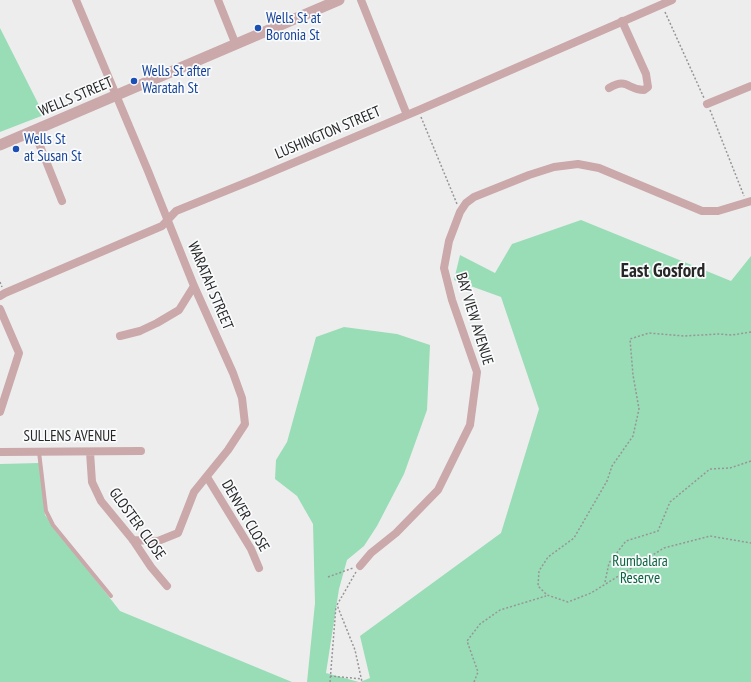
<!DOCTYPE html>
<style>
body{margin:0}
canvas{display:block;background:#ededee}
</style>
<canvas width="751" height="682"></canvas>
<script>
const context = document.querySelector('canvas').getContext('2d');
context.lineJoin = 'round';
function fill(path, color) {
  context.fillStyle = color;
  context.fill(path, 'evenodd');
}
function trace(path, color, width, dash) {
  context.strokeStyle = color;
  context.lineWidth = width;
  context.lineCap = dash ? 'butt' : 'round';
  context.setLineDash(dash || []);
  context.stroke(path);
}
function drawText(font, color, halo, rows, align = 'center') {
  context.font = font + ' "PT Sans Narrow",sans-serif';
  context.lineWidth = 3.5;
  context.setLineDash([]);
  context.textBaseline = 'middle';
  context.strokeStyle = halo;
  context.fillStyle = color;
  for (const [text, x, y, turn = 0] of rows) {
    context.save();
    context.translate(x, y);
    context.rotate((+turn || 0) * Math.PI / 180);
    context.textAlign = isNaN(turn) ? turn : align;
    if (halo) context.strokeText(text, 0, 0);
    context.fillText(text, 0, 0);
    context.restore();
  }
}
const green = new Path2D(`
 M0,28L44,115L0,132Z
 M581,220L731,281L751,256V682H360L370,678L360,636L501,533L539,409L501,297L454,280L460,255L495,273L512,244Z
 M344,327L397,334L430,345L427,410L404,474L377,526L364,546L347,560L339,589L326,673L359,682H307L315,603L313,524L297,496L275,479L276,460L287,442L316,337Z
 M39,463L45,515L120,611L292,682H0V464Z`);
const path = new Path2D(`
 M665,12L704,98
 M710,110L744,196
 M421,117L457,204
 M0,282L2,287
 M751,332L732,335L719,334L684,336L649,333L630,339L633,375L639,409L633,436L612,466L607,481L574,538L548,557L539,571L538,586L547,595L568,602L591,593L664,548L710,536L751,543
 M356,572L337,605L355,650L362,682
 M328,577L353,568
 M605,582L609,563L626,541L658,531L670,502L710,469L730,468L751,461
 M330,676L362,679
 M330,682L336,606
 M474,682L478,672L467,641L480,624L500,610L546,596`);
const service = new Path2D(`
 M39,452L46,511L53,525L111,596`);
const minor = new Path2D(`
 M76,0L148,171L194,286L233,373L242,398L245,424L228,450L194,492L178,533L158,541L133,540
 M218,0L236,45
 M361,0L407,115
 M609,88C628,77 627,90 644,90L648,87L646,74L622,21
 M707,104L751,86
 M34,131L62,201
 M0,296L5,293L162,226L176,211L255,179L419,110L672,0
 M0,309L19,353L0,412
 M120,336L140,331L157,323L179,310L194,286
 M0,452L141,451
 M90,452L92,482L101,501L133,540L151,567L167,586
 M207,477L251,549L259,568
 M360,566L371,553L396,533L438,490L470,425L477,372L452,300L444,268L449,241L460,212L466,203L474,197L529,175L554,167L578,164L599,168L702,211H718L751,201`);
const tertiary = new Path2D(`
 M0,145L339,0`);
const markers = [
 [258,28,4,"#1a4fb4"],
 [134,81,4,"#1a4fb4"],
 [16,149,4,"#1a4fb4"]
];
const transitNames = [
 ["Wells St at",266,19],
 ["Boronia St",266,36],
 ["Wells St after",142,72],
 ["Waratah St",142,89],
 ["Wells St",24,140],
 ["at Susan St",24,157]
];
const streetNames = [
 ["WELLS STREET",76,97,-23],
 ["LUSHINGTON STREET",328,133,-23],
 ["WARATAH STREET",210,286,67],
 ["BAY VIEW AVENUE",474,319,73],
 ["SULLENS AVENUE",70,437],
 ["DENVER CLOSE",245,516,60],
 ["GLOSTER CLOSE",137,524,54]
];
const parkNames = [
 ["Rumbalara",640,562],
 ["Reserve",640,579]
];
const districtNames = [
 ["East Gosford",663,272]
];
fill(green, '#99ddb7');
trace(path, '#969696', 1.5, [2, 2]);
trace(service, '#cba8a9', 4);
trace(minor, '#cba8a9', 8);
trace(tertiary, '#cba8a9', 11);
for (const [x, y, r, color] of markers) {
  const dot = new Path2D();
  dot.arc(x, y, r, 0, 2 * Math.PI);
  context.fillStyle = color;
  context.fill(dot);
  trace(dot, '#fafbfc', 1.5);
}
drawText('15px', '#164399', '#fafbfc', transitNames, 'left');
drawText('15px', '#272727', '#fafbfc', streetNames);
drawText('15px', '#0a633f', '#fafbfc', parkNames);
drawText('bold 19px', '#272727', '#fafbfc', districtNames);
</script>
